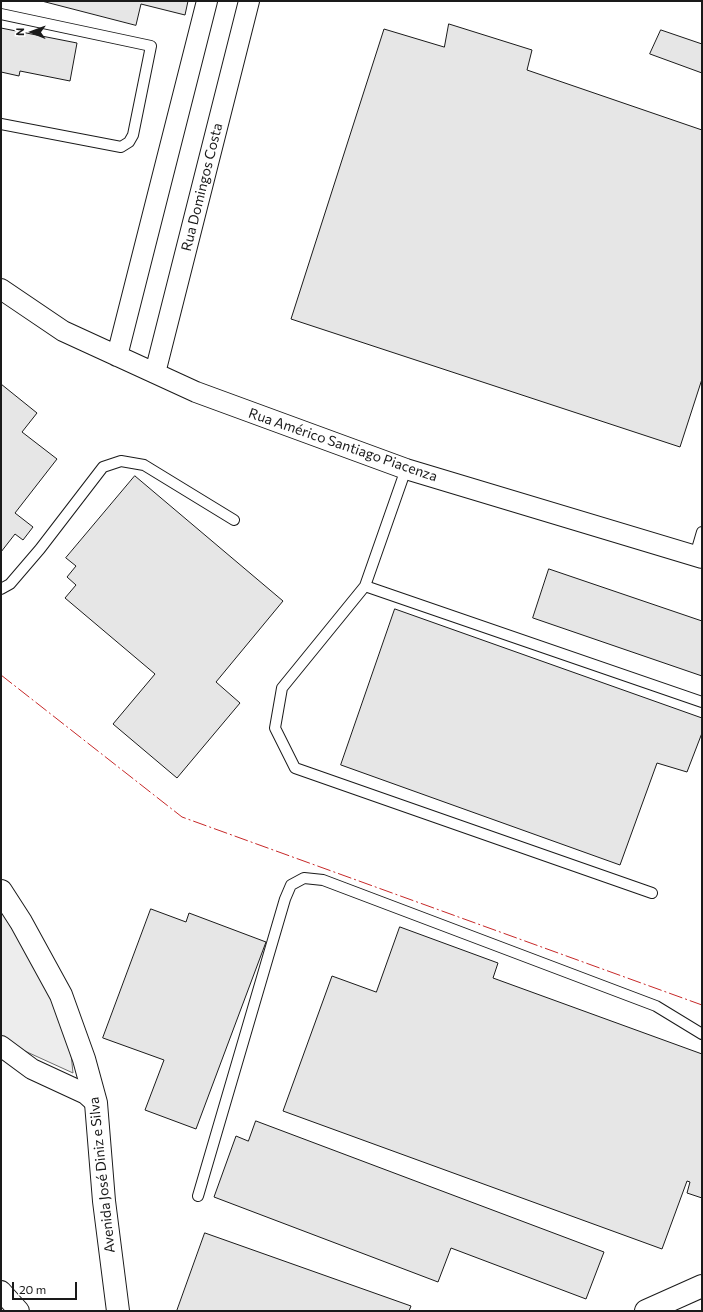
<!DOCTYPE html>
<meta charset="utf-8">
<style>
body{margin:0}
#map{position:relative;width:703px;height:1312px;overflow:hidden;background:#fff;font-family:Commissioner,sans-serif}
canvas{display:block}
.frame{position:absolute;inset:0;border:2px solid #1a1a1a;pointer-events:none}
.north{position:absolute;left:12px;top:12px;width:40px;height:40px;-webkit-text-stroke:3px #fff;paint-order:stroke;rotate:271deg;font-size:11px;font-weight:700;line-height:16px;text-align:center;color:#1a1a1a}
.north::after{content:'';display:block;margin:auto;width:14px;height:18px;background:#1a1a1a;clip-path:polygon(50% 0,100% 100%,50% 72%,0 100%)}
.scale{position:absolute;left:12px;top:1282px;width:65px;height:18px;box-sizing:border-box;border:2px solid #1a1a1a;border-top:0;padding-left:5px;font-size:12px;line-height:14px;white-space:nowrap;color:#1a1a1a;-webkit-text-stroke:3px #fff;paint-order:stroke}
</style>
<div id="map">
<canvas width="703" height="1312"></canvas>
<div class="frame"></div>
<div class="north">N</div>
<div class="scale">20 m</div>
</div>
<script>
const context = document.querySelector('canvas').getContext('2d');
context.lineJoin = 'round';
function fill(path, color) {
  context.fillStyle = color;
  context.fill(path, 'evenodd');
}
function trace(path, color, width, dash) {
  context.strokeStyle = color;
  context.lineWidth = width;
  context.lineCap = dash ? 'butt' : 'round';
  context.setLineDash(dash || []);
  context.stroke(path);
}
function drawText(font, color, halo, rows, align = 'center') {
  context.font = font + ' Commissioner,sans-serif';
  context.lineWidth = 3;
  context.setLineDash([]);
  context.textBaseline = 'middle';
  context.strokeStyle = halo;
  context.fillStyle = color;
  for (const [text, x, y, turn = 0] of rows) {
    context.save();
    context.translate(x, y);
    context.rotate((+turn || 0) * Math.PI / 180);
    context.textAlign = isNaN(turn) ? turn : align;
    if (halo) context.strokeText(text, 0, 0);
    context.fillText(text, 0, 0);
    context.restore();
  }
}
const built = new Path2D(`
 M1,911L44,980L70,1044L73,1073L16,1047L1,1035Z`);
const building = new Path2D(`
 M42,1H188L185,15L141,4L136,25Z
 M449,24L532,50L527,70L702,130V379L680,447L291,319L384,29L444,47Z
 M1,28L77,43L70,81L20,71L19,76L1,72Z
 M661,30L702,44V73L650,54Z
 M1,384L37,413L22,432L57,459L15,513L33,527L23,540L15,534L1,552Z
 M135,476L283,601L216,682L240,703L177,778L113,724L155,674L65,598L76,585L67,577L76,566L66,558Z
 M549,569L702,621V676L533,618Z
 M395,609L702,718V733L687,772L657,763L620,865L341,765Z
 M151,909L186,922L189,913L266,942L196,1129L145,1110L164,1060L103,1038Z
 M400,927L498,963L493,978L702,1054V1198L687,1193L690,1182L687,1181L662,1249L283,1111L332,976L376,992Z
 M256,1121L604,1252L586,1299L451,1248L438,1282L214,1197L236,1136L248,1141Z
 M205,1233L411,1306L409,1311H177Z`);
const service = new Path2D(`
 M1,14L151,46L133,135L129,142L121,147L1,124
 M406,469L365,586L282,688L275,728L295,768L652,893
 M695,556L702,532
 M365,586L702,702
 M1,589L10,584L40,549L103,467L121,461L144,465L234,520
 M198,1196L285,899L291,885L304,878L323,880L656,1006L702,1034`);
const minor = new Path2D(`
 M1,289L63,331L196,392L406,469L702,558
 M117,356L207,1
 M155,373L249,1
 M1,1046L32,1069L86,1094L96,1103
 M1,1291L19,1311`);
const tertiary = new Path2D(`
 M1,891L21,922L61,995L84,1059L96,1103L104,1201L118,1311
 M646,1311L702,1286`);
const power = new Path2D(`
 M1,675L182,817L702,1005`);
const streetNames = [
 ["Rua Domingos Costa",202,187,-76],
 ["Rua Américo Santiago Piacenza",343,445,19],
 ["Avenida José Diniz e Silva",102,1175,-96]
];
fill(built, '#ededed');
trace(built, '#6a6a6a', 1);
fill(building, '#e6e6e6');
trace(building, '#1a1a1a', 1);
trace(service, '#1a1a1a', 12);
trace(minor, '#1a1a1a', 22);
trace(tertiary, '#1a1a1a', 24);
trace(service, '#fff', 10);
trace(minor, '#fff', 20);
trace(tertiary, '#fff', 22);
trace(power, '#c62828', 1, [14, 3, 2, 3]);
drawText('14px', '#1a1a1a', '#fff', streetNames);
</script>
